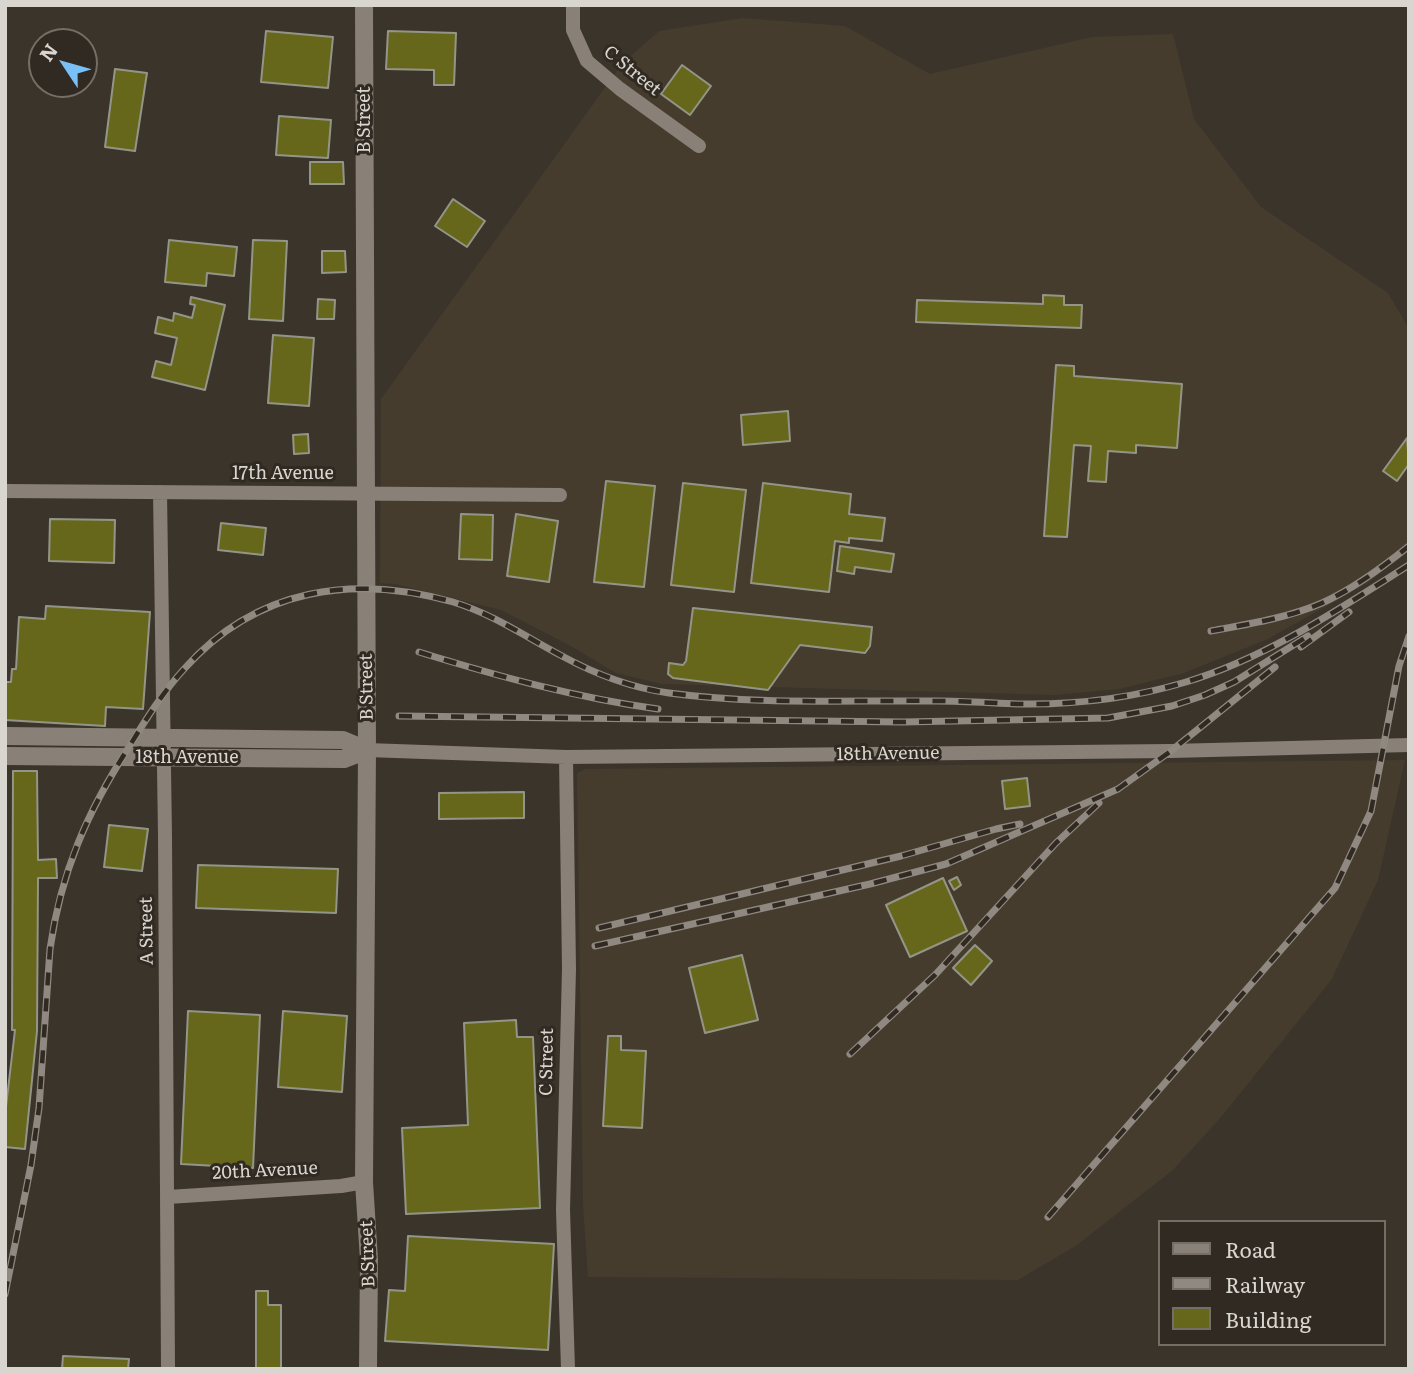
<!DOCTYPE html>
<style>
body{margin:0}
#map{position:relative;width:1414px;height:1374px;overflow:hidden;background:#3b342b;font-family:Literata,serif}
canvas{display:block}
.frame{position:absolute;inset:0;border:7px solid #d9d5cf;pointer-events:none}
.legend{position:absolute;left:1158px;top:1220px;width:228px;height:126px;box-sizing:border-box;background:#302a22;border:2px solid #746e67;margin:0;padding:9px 12px;list-style:none;font-size:21px;color:#d9d5cf}
.legend li{display:flex;align-items:center;gap:14px;height:35px}
.legend b{width:35px;border:2px solid #746e67}
.north{position:absolute;left:28px;top:28px;width:70px;height:70px;box-sizing:border-box;background:#302a22;border:2px solid #746e67;border-radius:50%;rotate:306deg;font-size:19px;font-weight:700;line-height:28px;text-align:center;color:#d9d5cf}
.north::after{content:'';display:block;margin:auto;width:24px;height:32px;background:#79bff8;clip-path:polygon(50% 0,100% 100%,50% 72%,0 100%)}
</style>
<div id="map">
<canvas width="1414" height="1374"></canvas>
<div class="frame"></div>
<ul class="legend">
<li><b style="height:9px;background:#898177"></b>Road</li>
<li><b style="height:9px;background:#8f8982"></b>Railway</li>
<li><b style="height:19px;background:#66671b"></b>Building</li>
</ul>
<div class="north">N</div>
</div>
<script>
const context = document.querySelector('canvas').getContext('2d');
context.lineJoin = 'round';
function fill(path, color) {
  context.fillStyle = color;
  context.fill(path, 'evenodd');
}
function trace(path, color, width, dash) {
  context.strokeStyle = color;
  context.lineWidth = width;
  context.lineCap = dash ? 'butt' : 'round';
  context.setLineDash(dash || []);
  context.stroke(path);
}
function drawText(font, color, halo, rows, align = 'center') {
  context.font = font + ' Literata,serif';
  context.lineWidth = 6;
  context.setLineDash([]);
  context.textBaseline = 'middle';
  context.strokeStyle = halo;
  context.fillStyle = color;
  for (const [text, x, y, turn = 0] of rows) {
    context.save();
    context.translate(x, y);
    context.rotate((+turn || 0) * Math.PI / 180);
    context.textAlign = isNaN(turn) ? turn : align;
    if (halo) context.strokeText(text, 0, 0);
    context.fillText(text, 0, 0);
    context.restore();
  }
}
const built = new Path2D(`
 M743,18L845,26L930,74L1092,37L1173,34L1194,119L1261,207L1388,293L1409,329V549L1369,582L1268,639L1184,673L1119,689L1055,695L662,684L616,673L569,645L501,610L395,584L380,583L381,399L622,64L659,31Z
 M1405,760L1378,880L1332,979L1222,1116L1173,1170L1077,1245L1018,1280L588,1277L583,1204L577,773L586,769Z`);
const building = new Path2D(`
 M266,31L333,37L328,88L261,82Z
 M388,31L456,33L454,85H434V70L386,69Z
 M682,65L711,86L690,115L661,94Z
 M115,69L147,73L135,151L105,147Z
 M279,116L331,120L328,158L276,155Z
 M310,162H343L344,184H310Z
 M453,199L485,221L467,247L435,226Z
 M169,240L237,247L234,276L207,273L206,286L165,282Z
 M253,240L287,241L283,321L249,319Z
 M322,251H345L346,272L322,273Z
 M1043,295L1064,296V305H1082L1081,328L916,322L917,300L1043,304Z
 M191,297L225,305L205,390L152,377L156,361L171,365L177,338L155,333L158,317L173,321L174,313L192,318L195,305L190,304Z
 M318,299L335,300L334,319H317Z
 M273,335L314,338L309,406L268,403Z
 M1056,365L1074,366V376L1182,384L1177,448L1136,445V453L1108,451L1106,482L1088,481L1091,446L1074,445L1067,537L1044,536Z
 M788,411L790,441L743,445L741,415Z
 M308,434L309,453L294,454L293,435Z
 M1407,438L1409,464L1397,481L1383,471Z
 M606,481L655,486L644,587L594,582Z
 M683,483L746,490L734,592L671,585Z
 M763,483L851,494L849,514L885,518L882,541L849,538V543L835,541L829,592L751,583Z
 M461,514L493,515L492,560L459,559Z
 M516,514L558,521L549,582L507,576Z
 M50,519L115,520L114,563L49,561Z
 M221,523L266,528L263,555L218,550Z
 M840,546L894,554L891,572L855,567L854,574L837,571Z
 M46,606L150,612L143,709L106,707L105,726L5,720V682H11L12,669H16L19,617L45,619Z
 M693,608L872,627L870,646L865,653L800,645L768,690L673,678L668,674L669,663L683,665L686,661Z
 M13,771H37L38,860L56,859L57,878H38L37,1031L25,1149L5,1147V1115L15,1030H12Z
 M1027,778L1030,806L1005,809L1002,781Z
 M524,792V818L439,819V793Z
 M109,825L148,829L142,871L104,867Z
 M198,865L338,869L336,913L196,908Z
 M957,877L961,885L954,890L949,881Z
 M943,878L967,931L910,957L886,905Z
 M975,945L992,961L971,985L953,968Z
 M742,955L758,1020L705,1033L689,968Z
 M188,1011L260,1015L253,1168L181,1164Z
 M283,1011L347,1016L342,1092L278,1087Z
 M516,1020L517,1037H533L540,1208L406,1214L402,1128L468,1125L464,1023Z
 M608,1036H621V1050L646,1051L642,1128L603,1126Z
 M408,1236L554,1244L548,1350L385,1341L389,1290L405,1291Z
 M256,1291H268V1305H281V1369H256Z
 M63,1356L129,1359L128,1369H62Z`);
const minor = new Path2D(`
 M573,5V30L587,61L620,89L699,146
 M5,491L560,495
 M160,492L165,836L168,1369
 M367,750L566,757L1171,751L1409,745
 M566,757L569,969L563,1210L568,1369
 M168,1197L341,1186L364,1182`);
const tertiary = new Path2D(`
 M364,5L367,750L364,1182L369,1260L368,1369
 M5,736L343,740L367,750
 M5,756L344,759L367,750`);
const rail = new Path2D(`
 M1211,631C1249,624 1287,618 1322,603C1353,589 1383,567 1409,546
 M1301,647L1349,612
 M419,652C497,676 577,698 658,709
 M399,716L903,722L1108,718L1172,706L1205,695L1234,682L1308,636
 M599,928L901,856L996,829L1020,824
 M595,946L870,884L946,864L1118,789L1171,751L1275,667
 M850,1054L935,975L1056,843L1099,803
 M1048,1217L1335,888L1371,811L1399,666L1409,636
 M5,1294L31,1165L39,1108L50,949C61,872 87,812 129,747C146,719 163,692 185,668C257,588 353,574 453,602C493,614 526,637 562,656C595,674 632,688 669,693C758,705 847,700 937,701C964,701 991,703 1018,704C1074,705 1133,698 1186,682C1266,658 1339,609 1409,565`);
const streetNames = [
 ["C Street",632,71,39],
 ["B Street",365,120,-90],
 ["17th Avenue",283,474],
 ["B Street",367,687,-91],
 ["18th Avenue",888,754,-1],
 ["18th Avenue",187,758],
 ["A Street",147,931,-91],
 ["C Street",547,1062,-89],
 ["20th Avenue",265,1171,-3],
 ["B Street",368,1254,-92]
];
fill(built, '#463c2d');
fill(building, '#66671b');
trace(building, '#949589', 2);
trace(minor, '#898177', 14);
trace(tertiary, '#898177', 18);
trace(rail, '#8f8982', 7);
trace(rail, '#302a22', 4.5, [13]);
drawText('18px', '#d9d5cf', '#302a22', streetNames);
</script>
